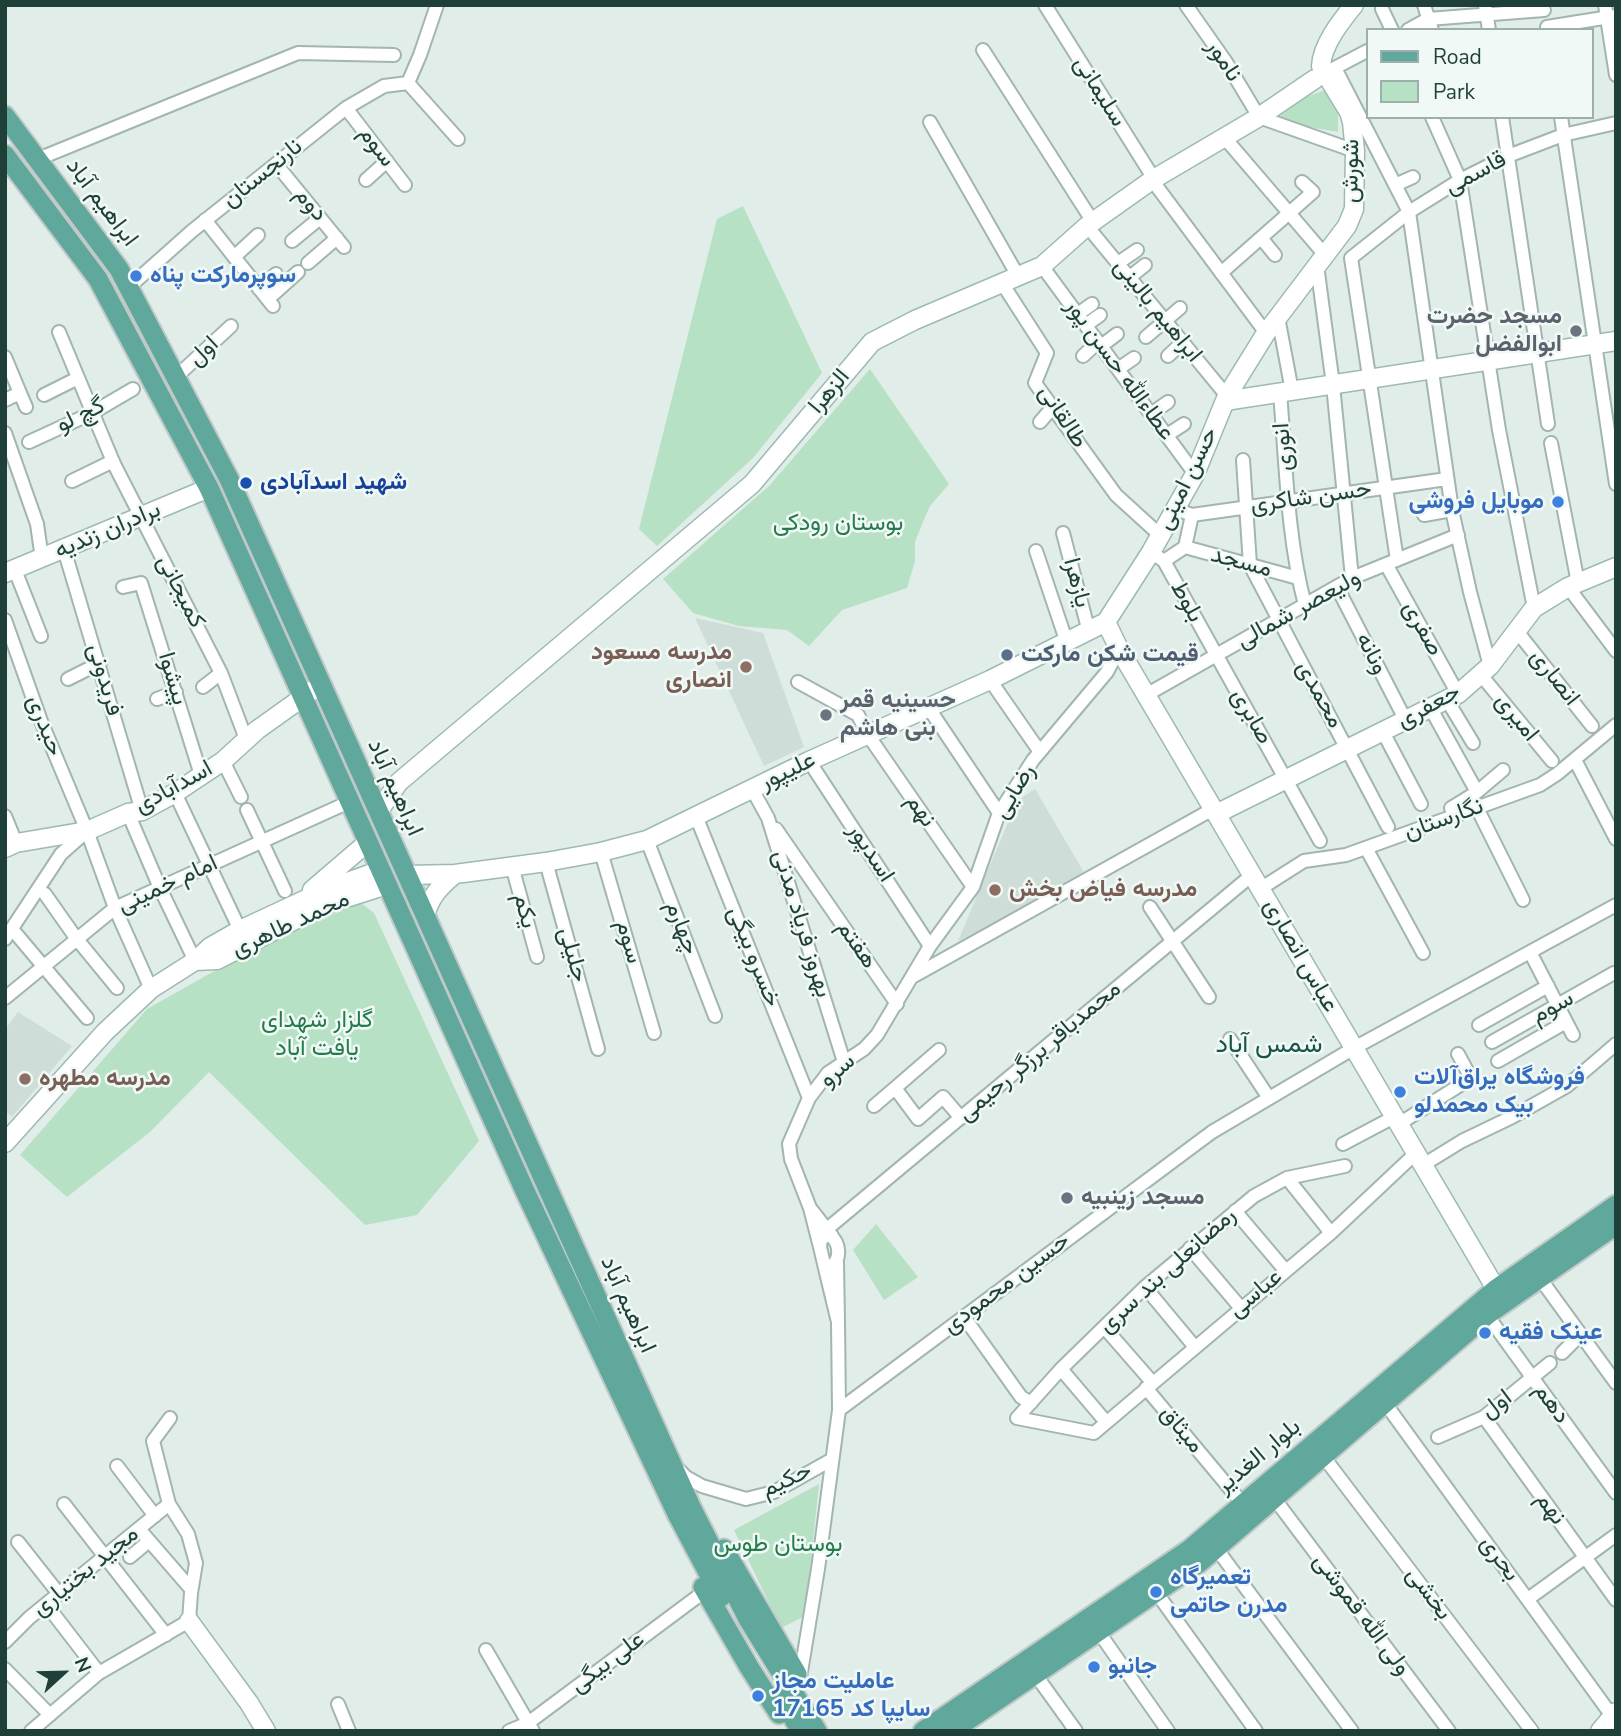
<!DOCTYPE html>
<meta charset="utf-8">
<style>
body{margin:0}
#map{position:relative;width:1621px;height:1736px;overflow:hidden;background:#e0ede8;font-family:"Nunito Sans",sans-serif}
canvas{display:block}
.frame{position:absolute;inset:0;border:7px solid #1f3f39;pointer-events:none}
.legend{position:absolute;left:1366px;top:28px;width:228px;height:91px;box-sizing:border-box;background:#f1f9f6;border:2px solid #9dafaa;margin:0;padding:9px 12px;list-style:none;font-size:21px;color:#1f3f39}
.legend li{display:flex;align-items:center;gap:14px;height:35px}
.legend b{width:35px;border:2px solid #9dafaa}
.north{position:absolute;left:28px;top:1638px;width:70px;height:70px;-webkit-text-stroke:5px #f1f9f6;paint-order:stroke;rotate:68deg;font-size:19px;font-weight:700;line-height:28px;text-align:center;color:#1f3f39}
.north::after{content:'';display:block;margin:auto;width:24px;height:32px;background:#1f3f39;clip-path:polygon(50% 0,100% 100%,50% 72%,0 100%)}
</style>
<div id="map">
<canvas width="1621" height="1736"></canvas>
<div class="frame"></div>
<ul class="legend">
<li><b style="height:9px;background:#60a89b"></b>Road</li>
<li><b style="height:19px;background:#b7e1c5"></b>Park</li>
</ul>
<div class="north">N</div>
</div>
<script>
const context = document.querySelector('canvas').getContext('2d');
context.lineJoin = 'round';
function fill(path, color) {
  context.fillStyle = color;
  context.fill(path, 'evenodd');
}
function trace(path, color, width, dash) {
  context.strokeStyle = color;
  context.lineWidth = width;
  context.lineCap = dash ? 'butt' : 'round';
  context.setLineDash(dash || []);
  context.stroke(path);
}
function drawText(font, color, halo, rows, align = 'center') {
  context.font = font + ' "Nunito Sans",Vazirmatn,sans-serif';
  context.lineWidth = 5;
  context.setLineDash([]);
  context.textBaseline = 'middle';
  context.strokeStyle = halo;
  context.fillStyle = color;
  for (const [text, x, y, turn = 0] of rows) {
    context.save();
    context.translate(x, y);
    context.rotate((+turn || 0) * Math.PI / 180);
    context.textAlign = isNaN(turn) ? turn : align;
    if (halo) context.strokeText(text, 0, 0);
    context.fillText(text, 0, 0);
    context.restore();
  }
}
const built = new Path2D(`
 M695,618L763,633L804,747L764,766Z
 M1035,789L1085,874L977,933L958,941L1017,801Z
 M18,1012L72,1046L12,1117L5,1111V1029Z`);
const green = new Path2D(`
 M1331,88L1338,108V132L1274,121L1303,98Z
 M743,206L822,373L753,458L657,546L639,529L717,219Z
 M870,369L949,484L930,506L925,517L915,542V561L907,588L842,610L809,646L787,630L739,626L693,613L663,579L769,486Z
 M361,903L374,913L479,1141L417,1215L365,1225L209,1072L150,1132L67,1197L20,1155L147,1009L209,974L300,927Z
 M876,1224L918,1277L884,1300L853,1250Z
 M819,1484L805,1616L781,1628L734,1530Z`);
const street = new Path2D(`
 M1045,5L1154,179
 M1186,5L1226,62L1259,117L1355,151
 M1424,5L1432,30
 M1485,5L1489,30
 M1605,5L1616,75
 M1382,9L1392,30
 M1547,27L1616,16
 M1408,30L1428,19L1544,10
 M983,50L1093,222
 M1335,68L1409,212L1452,510L1470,592L1490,666
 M1327,72L1367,51
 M408,83L420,55L437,5
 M408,83L458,139
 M346,108L405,185
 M1432,117L1460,180L1499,430L1534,608
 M1502,117L1548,424
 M1561,117L1616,484
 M930,122L1018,276
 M1224,137L1325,255
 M38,159L298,53L394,55
 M276,164L344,247
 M366,180L387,161
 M1152,180L1266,333
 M1395,185L1413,177
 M205,220L273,306
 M1087,226L1227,396
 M1262,239L1275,255
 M292,241L320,218
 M234,257L258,235
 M308,263L337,238
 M1118,263L1137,250
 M1317,265L1333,385L1352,578
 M1042,266L1195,474
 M1221,273L1313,192L1302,182
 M1130,277L1145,265
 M1002,283L1047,353L1035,383L1116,495L1161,536
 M129,287L192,231L346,108L384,86L408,83
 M259,289L276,274
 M268,299L298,272
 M1078,314L1092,304
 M1278,317L1292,391
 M1086,325L1100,315
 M59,332L114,464L221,673L246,739
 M1146,337L1180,308
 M1101,346L1117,334
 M1083,356L1098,342
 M1168,356L1183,342
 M5,357L20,393L5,400
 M1118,369L1134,358
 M176,377L231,326
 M20,393L26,407
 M1280,393C1286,463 1287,537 1305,605
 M44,395L78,378
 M1151,414L1168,402
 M1040,422L1053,407
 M5,433L37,524L42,559
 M1167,435L1184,424
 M29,442L92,413L133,389
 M1551,443L1578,583
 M1243,460L1250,565L1388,827
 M72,481L113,461
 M1176,509L1192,515L1447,479
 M1424,515L1452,510
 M1063,533L1089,632
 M1185,547L1298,578
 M64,549L142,811
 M1036,551L1067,643
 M1151,552L1164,561L1320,841
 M1397,560L1351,258L1409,212L1460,180L1508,156L1563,135L1616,123
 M1164,561L1185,547L1192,515
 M1386,564L1458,694
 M15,570L41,636
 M123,587L141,583L201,775
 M1337,587L1406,721
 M1568,587L1616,651
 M5,620L41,721L87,831L115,908L151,989
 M1516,630L1592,726
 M1481,675L1552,761
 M68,679L100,663
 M990,680L1040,752
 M798,682L858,715L868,735L973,887
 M203,687L221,673
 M1146,695L1352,578L1458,535
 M157,699L176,692
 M1447,700L1473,743
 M928,707L999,813
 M1431,709L1477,792
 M1383,732L1421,804
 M1575,760L1616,839
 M223,761L241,797
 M809,761L930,946
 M752,789L768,818L844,1062
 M175,793L240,930
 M1451,808L1477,792L1503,770
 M1477,808L1523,900
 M247,810L285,891
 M128,813L160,888L195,961
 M5,816L16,843
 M696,816L809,1098
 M776,829L897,1004
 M647,840L715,1016
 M1366,848L1423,953
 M601,852L654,1033
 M546,862L598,1049
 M512,866L537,957
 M1260,889L1304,861L1346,855L1540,785L1557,774L1616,725
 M45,894L76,938L117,988
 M1150,907L1209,997
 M12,929L87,1018
 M5,939L61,854L87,831
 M1530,952L1573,1035
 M912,977L1213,809
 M5,998L115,908L349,802
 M1479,1025L1548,986
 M1230,1039L1269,1098
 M1492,1042L1614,973
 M939,1050L895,1088L918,1119L943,1097L961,1118
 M1498,1061L1566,1022
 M874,1106L895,1088
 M1399,1124L1471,1078L1458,1054
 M1343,1144L1394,1117
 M1423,1165L1462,1141L1512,1117L1567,1086L1616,1044
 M1287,1178L1331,1233
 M810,1208L791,1159L789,1144L809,1098L828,1073L864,1049L877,1035L930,946L973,887L999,813L1033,760L1107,672L1119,649
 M1235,1211L1285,1270
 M827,1229L1252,875
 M830,1235C840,1243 841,1258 832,1266L824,1264L820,1247L821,1238Z
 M820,1247L810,1208L832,1236
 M1190,1248L1240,1307
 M824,1264L838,1322L837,1262
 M1539,1277L1616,1383
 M1145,1287L1194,1346
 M1487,1315L1616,1493
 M964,1317L1021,1397L1031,1403
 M1104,1327L1152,1382
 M1562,1353L1581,1334
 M1061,1369L1106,1422
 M1146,1388L1242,1503
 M1385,1403L1612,1716
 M839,1410L1212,1132L1354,1048L1616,905
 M1484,1417L1616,1600
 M1017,1418L1094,1433L1331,1233L1416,1153
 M1017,1418L1061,1369L1145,1287L1254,1196L1287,1178L1345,1166
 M1438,1437L1484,1417L1550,1363
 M1323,1456L1532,1731
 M117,1466L155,1516
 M677,1468L686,1477L702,1486L746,1499L774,1492L831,1460
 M1274,1498L1449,1731
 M64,1504L166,1635
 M139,1529L191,1589
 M18,1542L59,1594
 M1216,1548L1352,1731
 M130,1557L149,1541
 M1156,1592L1256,1731
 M1528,1599L1616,1535
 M46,1604L99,1673
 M1098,1631L1168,1731
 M5,1642L29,1618L169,1504
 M486,1650L533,1731
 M5,1669L50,1715
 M1035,1674L1076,1731
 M800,1678L818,1569L839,1410L838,1322
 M338,1704L349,1731
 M31,1731L99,1673L189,1621L191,1593L196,1563L188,1534L169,1504L153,1441L170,1418
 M509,1731L528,1723L705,1591`);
const secondary = new Path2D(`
 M1225,401L1616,341
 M5,573L209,488
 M1106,622L1119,649L1496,1289
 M378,812L399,782L752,484L872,342L915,320L1042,266L1087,226L1152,180L1259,117L1315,79
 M1216,814L1458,694L1490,666L1534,608L1568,587L1616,567
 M5,848L16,843L87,831L128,813L142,811L175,793L223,761L257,730L313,690
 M407,875L455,874L546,862L601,852L647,840L809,761L990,680L1106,622L1151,552L1195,474L1227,396L1266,333L1347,226L1354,209L1355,151L1352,122L1349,112L1321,66C1322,45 1341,21 1354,5
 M312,890L368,842
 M425,916C430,897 439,887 455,874
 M195,961L217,960L324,905L387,885
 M5,1143L105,1032L151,989L195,961L210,947L240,930L328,889L381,870
 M189,1621L249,1703L266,1731
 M1600,1731L1616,1712`);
const primary = new Path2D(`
 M5,116L119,269L229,479L691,1507L748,1619L817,1731
 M5,155L98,279L209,488L525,1191L677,1514L721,1597
 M724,1549L797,1674
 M703,1587L749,1667L779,1714
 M779,1695L801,1731
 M923,1731L1190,1549L1496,1289L1616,1205
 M952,1731L1199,1563L1487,1315L1616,1225`);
const markers = [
 [136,276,7,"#3f7fe0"],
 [1576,331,7,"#6b7280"],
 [246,483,7,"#1a4fb4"],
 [1558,502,7,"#3f7fe0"],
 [1007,655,7,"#5c6f8a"],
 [746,667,7,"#8d6e63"],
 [826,715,7,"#6b7280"],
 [995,890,7,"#8d6e63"],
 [25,1079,7,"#8d6e63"],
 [1400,1092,7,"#3f7fe0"],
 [1067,1198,7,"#6b7280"],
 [1485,1333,7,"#3f7fe0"],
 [1156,1592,7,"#3f7fe0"],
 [1094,1667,7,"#3f7fe0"],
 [758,1696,7,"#3f7fe0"]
];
const streetNames = [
 ["نامور",1223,61,57],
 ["سلیمانی",1099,92,58],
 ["سوم",376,147,53],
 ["شورش",1352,171,-89],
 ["نارنجستان",263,174,-39],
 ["قاسمی",1476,174,-28],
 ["ابراهیم آباد",101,203,53],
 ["دوم",310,205,50],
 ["ابراهیم بالینی",1157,311,51],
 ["اول",204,352,-43],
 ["عطاءالله حسن پور",1119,370,54],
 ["الزهرا",830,392,-50],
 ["گچ لو",81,416,-26],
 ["طالقانی",1062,417,57],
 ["انوری",1284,447,-94],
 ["حسن امینی",1188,479,-64],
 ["حسن شاکری",1311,498,-8],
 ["برادران زندیه",108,531,-23],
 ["مسجد",1241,563,15],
 ["یازهرا",1076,583,75],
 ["کمیجانی",180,592,63],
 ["بلوط",1186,602,61],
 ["ولیعصر شمالی",1299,610,-29],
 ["صفری",1422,629,61],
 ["ونانه",1371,654,63],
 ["انصاری",1554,678,52],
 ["پیشوا",172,679,73],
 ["فریدونی",104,680,74],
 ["محمدی",1319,695,61],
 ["جعفری",1429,707,-29],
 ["صابری",1251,717,60],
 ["امیری",1516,718,51],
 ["حیدری",44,726,69],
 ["علیپور",788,772,-26],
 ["اسدآبادی",174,788,-29],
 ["ابراهیم آباد",394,788,66],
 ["رضایی",1015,792,-59],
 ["نهم",920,811,55],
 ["نگارستان",1444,820,-20],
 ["اسدپور",870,853,57],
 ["امام خمینی",168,885,-25],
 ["یکم",524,911,75],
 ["بهروز فریاد مدنی",801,924,73],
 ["محمد طاهری",291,925,-25],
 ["چهارم",681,928,69],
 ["سوم",628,942,74],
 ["هفتم",856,945,55],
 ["جلیلی",572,955,74],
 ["عباس انصاری",1300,956,60],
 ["خسرو بیگی",753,957,68],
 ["سوم",1553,1008,-29],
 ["محمدباقر برزگر رحیمی",1040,1052,-40],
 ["سرو",838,1071,-41],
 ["رمضانعلی بند سری",1168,1271,-42],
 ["حسین محمودی",1007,1284,-37],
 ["عباسی",1256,1294,-40],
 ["ابراهیم آباد",627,1305,66],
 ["دهم",1551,1404,54],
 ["اول",1497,1405,-37],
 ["میثاق",1181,1430,50],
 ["بلوار الغدیر",1259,1457,-40],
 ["حکیم",787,1481,-25],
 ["نهم",1550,1509,54],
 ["بحری",1499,1559,54],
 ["مجید بختیاری",86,1572,-39],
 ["بخشی",1428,1594,53],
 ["ولی الله قموشی",1361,1615,53],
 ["علی بیگی",608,1663,-37]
];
const shopNames = [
 ["سوپرمارکت پناه",150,276],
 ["موبایل فروشی",1544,502,"right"],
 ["فروشگاه یراق‌آلات",1414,1078],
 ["بیک محمدلو",1414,1106],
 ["عینک فقیه",1499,1333],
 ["تعمیرگاه",1170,1578],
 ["مدرن حاتمی",1170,1606],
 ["جانبو",1108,1667],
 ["عاملیت مجاز",772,1682],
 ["سایپا کد 17165",772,1710]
];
const worshipNames = [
 ["مسجد حضرت",1562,317,"right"],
 ["ابوالفضل",1562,345,"right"],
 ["حسینیه قمر",840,701],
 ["بنی هاشم",840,729],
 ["مسجد زینبیه",1081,1198]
];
const transitNames = [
 ["شهید اسدآبادی",260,483]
];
const parkNames = [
 ["بوستان رودکی",838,524],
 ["گلزار شهدای",317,1021],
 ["یافت آباد",317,1049],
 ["بوستان طوس",778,1545]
];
const educationNames = [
 ["مدرسه مسعود",732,653,"right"],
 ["انصاری",732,681,"right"],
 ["مدرسه فیاض بخش",1009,890],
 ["مدرسه مطهره",39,1079]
];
const serviceNames = [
 ["قیمت شکن مارکت",1021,655]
];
const neighbourhoodNames = [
 ["شمس آباد",1269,1046]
];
fill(built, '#ceddd7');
fill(green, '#b7e1c5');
trace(street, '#a2b5b0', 16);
trace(secondary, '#9dbab2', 21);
trace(primary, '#c0c9c8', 23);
trace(street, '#fff', 12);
trace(secondary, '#fff', 18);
trace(primary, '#60a89b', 19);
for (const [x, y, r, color] of markers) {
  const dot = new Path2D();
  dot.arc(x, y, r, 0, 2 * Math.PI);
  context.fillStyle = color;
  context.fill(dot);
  trace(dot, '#f1f9f6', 2.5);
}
drawText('24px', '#1f3f39', '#f1f9f6', streetNames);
drawText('bold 24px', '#366cbe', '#f1f9f6', shopNames, 'left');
drawText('bold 24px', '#5b616d', '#f1f9f6', worshipNames, 'left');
drawText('bold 24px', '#164399', '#f1f9f6', transitNames, 'left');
drawText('24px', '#247b4c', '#f1f9f6', parkNames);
drawText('bold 24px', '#785e54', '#f1f9f6', educationNames, 'left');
drawText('bold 24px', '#4e5e75', '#f1f9f6', serviceNames, 'left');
drawText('26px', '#18544a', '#f1f9f6', neighbourhoodNames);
</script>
